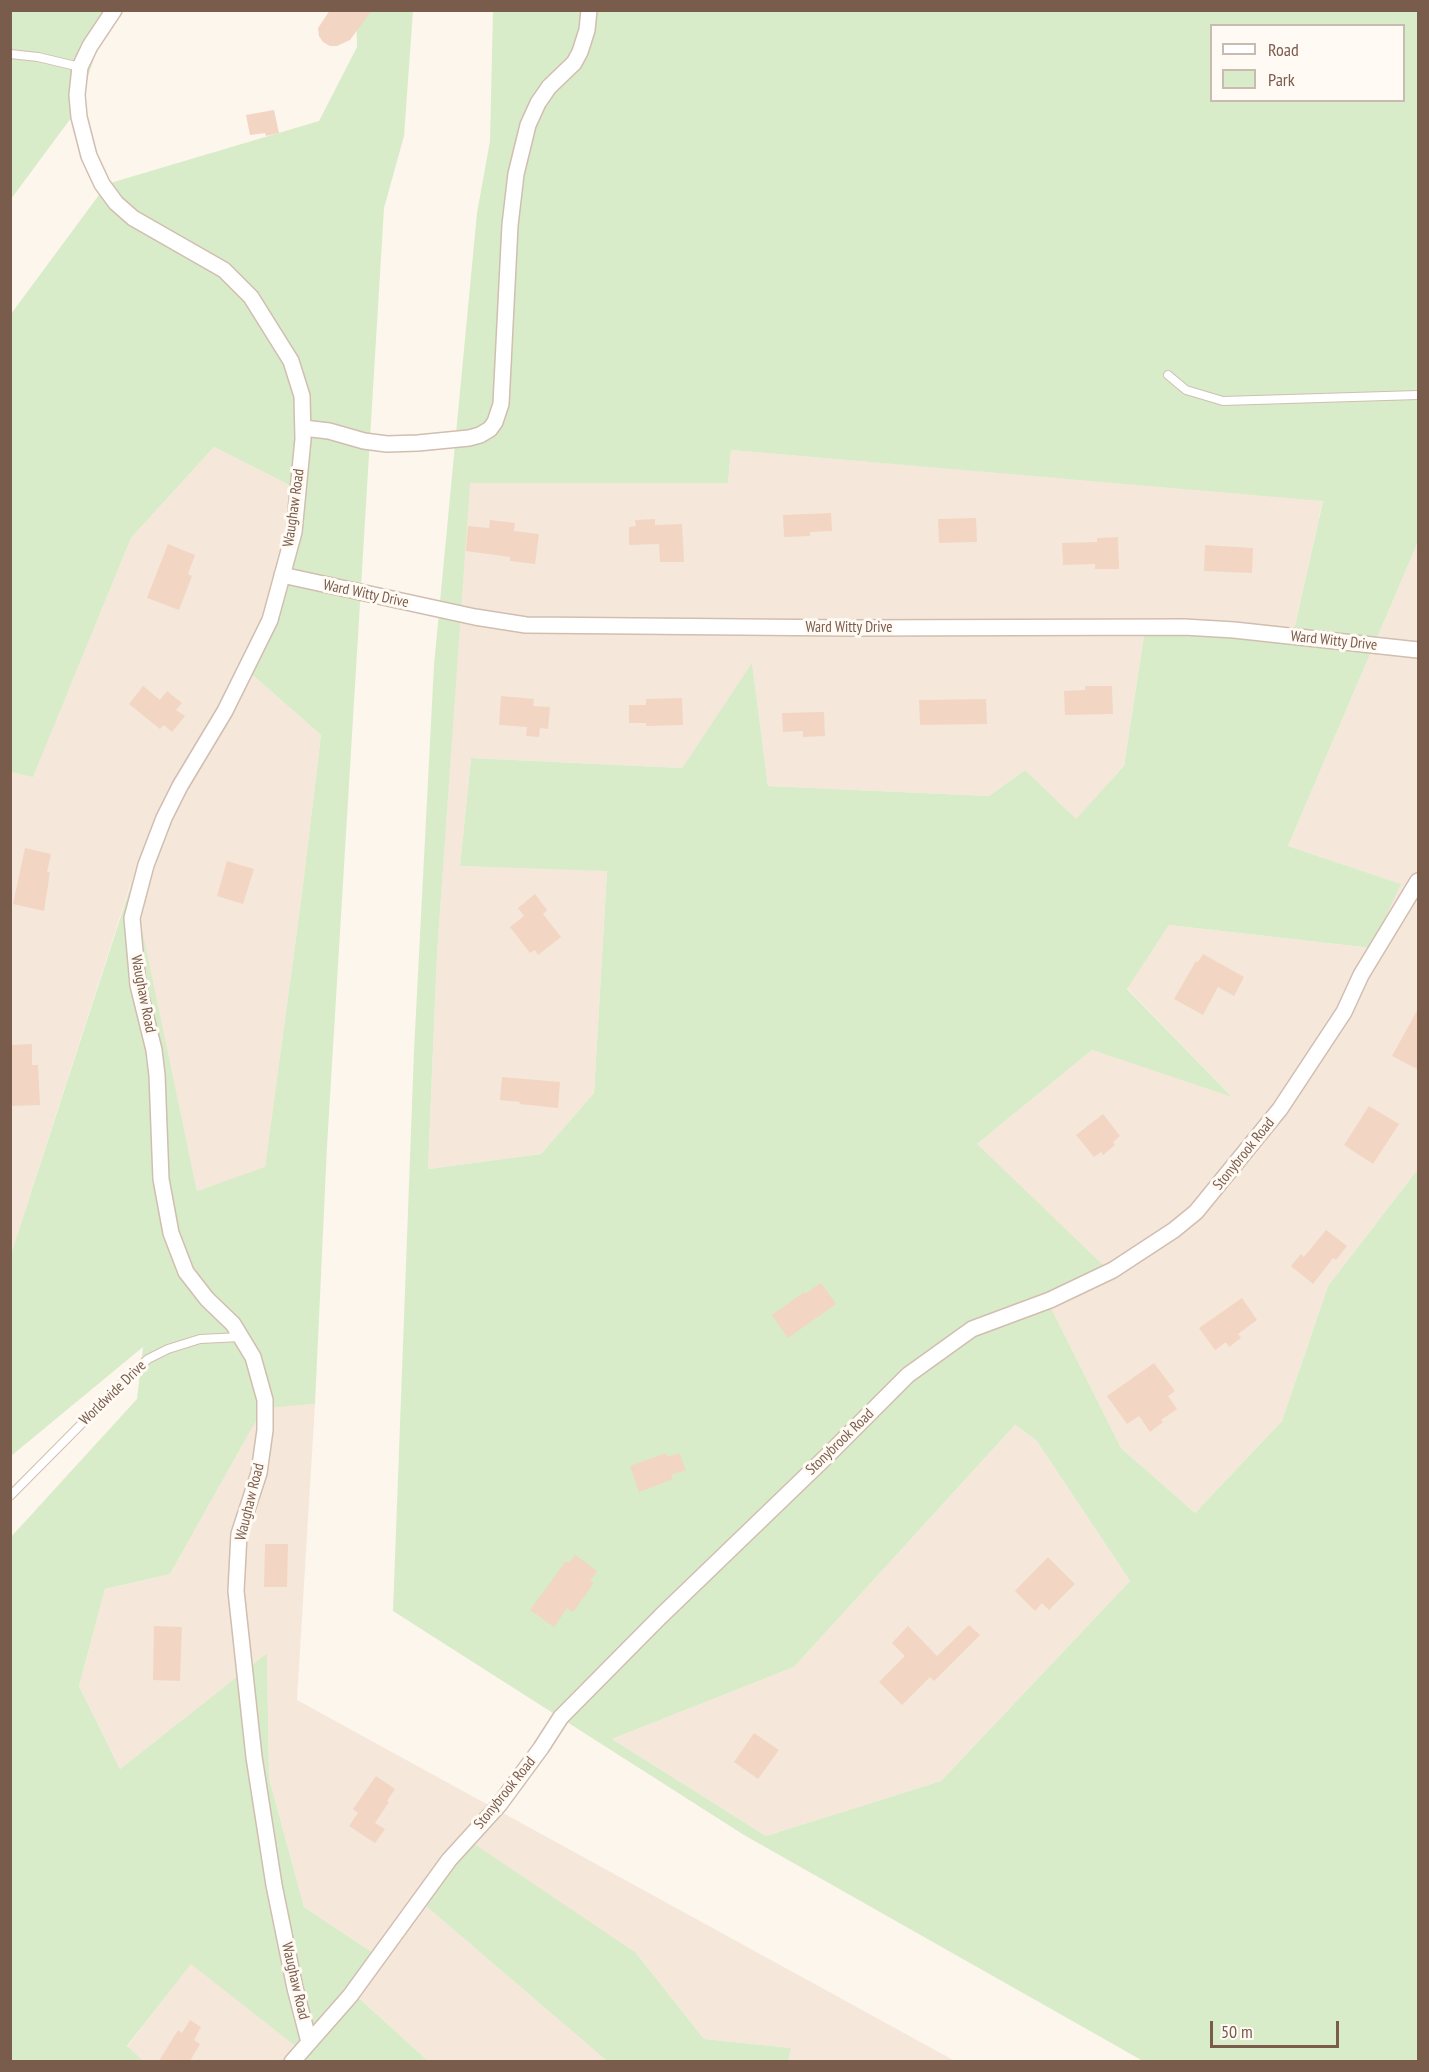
<!DOCTYPE html>
<style>
body{margin:0}
#map{position:relative;width:1429px;height:2072px;overflow:hidden;background:#fdf6ec;font-family:"PT Sans Narrow",sans-serif}
canvas{display:block}
.frame{position:absolute;inset:0;border:12px solid #7a5c4d;pointer-events:none}
.legend{position:absolute;left:1210px;top:24px;width:195px;height:78px;box-sizing:border-box;background:#fffaf3;border:2px solid #cabbb1;margin:0;padding:8px 10px;list-style:none;font-size:18px;color:#7a5c4d}
.legend li{display:flex;align-items:center;gap:12px;height:30px}
.legend b{width:30px;border:2px solid #cabbb1}
.scale{position:absolute;left:1210px;top:2021px;width:129px;height:27px;box-sizing:border-box;border:3px solid #7a5c4d;border-top:0;padding-left:8px;font-size:18px;line-height:21px;white-space:nowrap;color:#7a5c4d;-webkit-text-stroke:4px #fffaf3;paint-order:stroke}
</style>
<div id="map">
<canvas width="1429" height="2072"></canvas>
<div class="frame"></div>
<ul class="legend">
<li><b style="height:8px;background:#fff"></b>Road</li>
<li><b style="height:16px;background:#d8ecc9"></b>Park</li>
</ul>
<div class="scale">50 m</div>
</div>
<script>
const context = document.querySelector('canvas').getContext('2d');
context.lineJoin = 'round';
function fill(path, color) {
  context.fillStyle = color;
  context.fill(path, 'evenodd');
}
function trace(path, color, width, dash) {
  context.strokeStyle = color;
  context.lineWidth = width;
  context.lineCap = dash ? 'butt' : 'round';
  context.setLineDash(dash || []);
  context.stroke(path);
}
function drawText(font, color, halo, rows, align = 'center') {
  context.font = font + ' "PT Sans Narrow",sans-serif';
  context.lineWidth = 6;
  context.setLineDash([]);
  context.textBaseline = 'middle';
  context.strokeStyle = halo;
  context.fillStyle = color;
  for (const [text, x, y, turn = 0] of rows) {
    context.save();
    context.translate(x, y);
    context.rotate((+turn || 0) * Math.PI / 180);
    context.textAlign = isNaN(turn) ? turn : align;
    if (halo) context.strokeText(text, 0, 0);
    context.fillText(text, 0, 0);
    context.restore();
  }
}
const residential = new Path2D(`
 M214,447L296,487L248,671L321,735L301,901L265,1168L197,1191L131,883L11,1254V772L33,776L131,538Z
 M731,450L1323,500L1292,639L1145,629L1124,766L1076,820L1025,770L989,796L768,786L752,664L682,768L471,758L460,866L607,870L594,1093L541,1154L428,1169L437,954L469,483H728Z
 M1418,542V1169L1328,1286L1282,1421L1195,1513L1121,1448L1047,1300L977,1144L1092,1050L1231,1096L1127,988L1169,925L1371,948L1400,884L1288,846Z
 M315,1404L297,1700L955,2061H788L791,2048L704,2039L636,1953L419,1900L607,2061H428L350,1990L376,1955L304,1907L269,1778L267,1653L120,1769L79,1686L105,1589L170,1574L263,1407Z
 M1015,1425L1036,1440L1130,1581L941,1781L766,1836L612,1739L794,1667Z
 M191,1963L304,2053L299,2061L143,2062L127,2047Z`);
const green = new Path2D(`
 M11,11H113L102,34L77,110L11,199Z
 M356,11H413L404,136L384,208L327,1146L315,1404L263,1408L170,1574L105,1589L79,1686L120,1769L267,1653L269,1778L304,1907L376,1955L350,1990L428,2061H299L304,2053L191,1964L127,2046L143,2061H11L10,1538L137,1399L143,1347L11,1456V1254L132,882L197,1191L265,1167L301,901L321,735L248,671L296,488L214,447L131,538L33,777L11,772V314L107,184L319,121L357,47Z
 M493,11H1418V542L1288,846L1401,884L1371,948L1169,925L1127,989L1232,1097L1092,1050L977,1144L1108,1270L1047,1300L1121,1448L1195,1513L1282,1421L1328,1286L1418,1169V2061H1143L744,1835L393,1611L414,1051L434,665L477,213L490,141ZM1212,26H1404V100H1212ZM731,450L1323,501L1292,639L1145,629L1124,766L1076,819L1025,770L989,796L768,786L752,663L682,768L471,758L460,866L607,871L594,1093L541,1154L428,1169L437,954L470,483H728ZM1015,1425L1036,1440L1130,1581L941,1781L766,1836L612,1739L794,1667Z
 M467,1839L636,1953L704,2039L791,2048L788,2061H607L419,1900Z`);
const building = new Path2D(`
 M330,10H372L350,40L337,46H330L323,42L319,36L318,28Z
 M274,110L279,133L266,136L265,133L250,135L246,115Z
 M831,513L832,531L810,532V536L784,537L783,515Z
 M976,518L977,542L939,543L938,519Z
 M655,519V525L682,524L684,562H660L659,544L629,545V527L636,526L635,520Z
 M490,520L515,523L514,531L539,534L535,564L510,561V557L466,551L468,526L489,528Z
 M1118,537L1119,569H1095V564L1063,565L1062,543L1097,542V538Z
 M168,544L195,555L188,574L192,576L179,610L147,598Z
 M1205,545L1253,548L1252,573L1204,571Z
 M143,686L160,700L167,691L182,703L176,710L185,716L172,732L164,725L160,729L129,704Z
 M1085,686H1112L1113,714L1065,715L1064,691L1085,690Z
 M501,696L534,699L533,706L550,707L548,729L540,728L539,737L526,736L527,727L499,725Z
 M682,698L683,725L646,726V723H629V705H646V699Z
 M986,699L987,724L920,725L919,700Z
 M824,712L825,736L803,737V731L783,732L782,713Z
 M25,848L51,854L47,872H50L44,911L13,904Z
 M227,861L254,869L243,904L217,896Z
 M535,894L547,910L543,914L561,937L538,955L535,950L530,953L510,927L524,916L518,908Z
 M1203,954L1244,977L1234,996L1218,987L1203,1015L1174,999L1196,961L1198,962Z
 M1419,1007V1070L1392,1056Z
 M32,1044V1065H38L40,1105L10,1106V1045Z
 M502,1077L560,1082L558,1108L519,1104L520,1102L500,1100Z
 M1369,1106L1399,1124L1373,1164L1344,1145Z
 M1103,1114L1120,1136L1113,1142L1115,1145L1103,1155L1101,1152L1094,1157L1076,1135Z
 M1326,1230L1347,1246L1336,1260L1333,1258L1313,1284L1291,1266L1301,1254L1304,1257Z
 M821,1283L836,1304L788,1338L772,1315L804,1292L805,1294Z
 M1242,1298L1257,1320L1238,1334L1241,1338L1229,1347L1226,1342L1215,1350L1199,1328Z
 M1154,1363L1175,1391L1168,1396L1177,1409L1161,1420L1163,1422L1150,1432L1139,1416L1127,1424L1107,1396Z
 M666,1453L667,1457L679,1453L686,1470L671,1475L673,1479L639,1492L630,1466Z
 M265,1544H288L287,1587H264Z
 M575,1555L597,1571L590,1581L594,1583L573,1612L567,1608L554,1627L530,1610L566,1561L569,1563Z
 M1048,1557L1075,1584L1049,1610L1042,1603L1035,1611L1015,1591Z
 M969,1625L980,1635L934,1681L930,1677L902,1705L879,1682L905,1656L892,1643L908,1626L937,1656Z
 M154,1626L182,1627L180,1681L153,1680Z
 M754,1733L779,1750L758,1779L734,1762Z
 M376,1776L395,1789L387,1801L389,1802L375,1823L385,1829L375,1843L349,1826L358,1813L353,1809Z
 M190,2020L201,2027L194,2040L200,2044L190,2061H159L178,2030L182,2033Z`);
const lane = new Path2D(`
 M10,54L38,57L80,67
 M1168,375L1186,390L1223,401L1418,395
 M10,1496L125,1380L148,1359L168,1349L200,1339L241,1337`);
const street = new Path2D(`
 M114,10L90,46L80,67L77,95L79,117L89,156L102,184L116,203L133,218L224,270L251,297L291,361L302,396L303,439L294,532L270,620L225,711L180,786L164,818L146,865L132,918L138,985L154,1050L157,1075L161,1179L171,1233L186,1272L207,1299L233,1324L253,1357L265,1400V1430L259,1473L239,1534L236,1591L254,1757L274,1885L295,1988L309,2042
 M303,428L329,431L364,441L387,444L418,443L469,438L480,435L490,429L495,422L501,404L510,225L516,174L528,125L538,103L549,87L574,63L580,52L587,30L589,10
 M282,575L475,617L526,625L850,628L1184,627L1234,630L1418,650
 M292,2062L350,1996L449,1860L499,1805L541,1748L561,1717L661,1616L828,1455L908,1375L972,1329L1050,1300L1113,1270L1174,1230L1196,1212L1280,1109L1344,1012L1361,975L1418,881`);
const streetNames = [
 ["Waughaw Road",294,508,-82],
 ["Ward Witty Drive",366,594,12],
 ["Ward Witty Drive",849,628],
 ["Ward Witty Drive",1334,641,6],
 ["Waughaw Road",143,994,79],
 ["Stonybrook Road",1244,1154,-51],
 ["Worldwide Drive",113,1393,-44],
 ["Stonybrook Road",840,1442,-44],
 ["Waughaw Road",250,1502,-76],
 ["Stonybrook Road",505,1793,-51],
 ["Waughaw Road",295,1981,77]
];
fill(residential, '#f5e8da');
fill(green, '#d8ecc9');
fill(building, '#f3d5c3');
trace(lane, '#d1beb0', 10);
trace(street, '#d1beb0', 18);
trace(lane, '#fff', 8);
trace(street, '#fff', 15);
drawText('15px', '#7a5c4d', '#fffaf3', streetNames);
</script>
